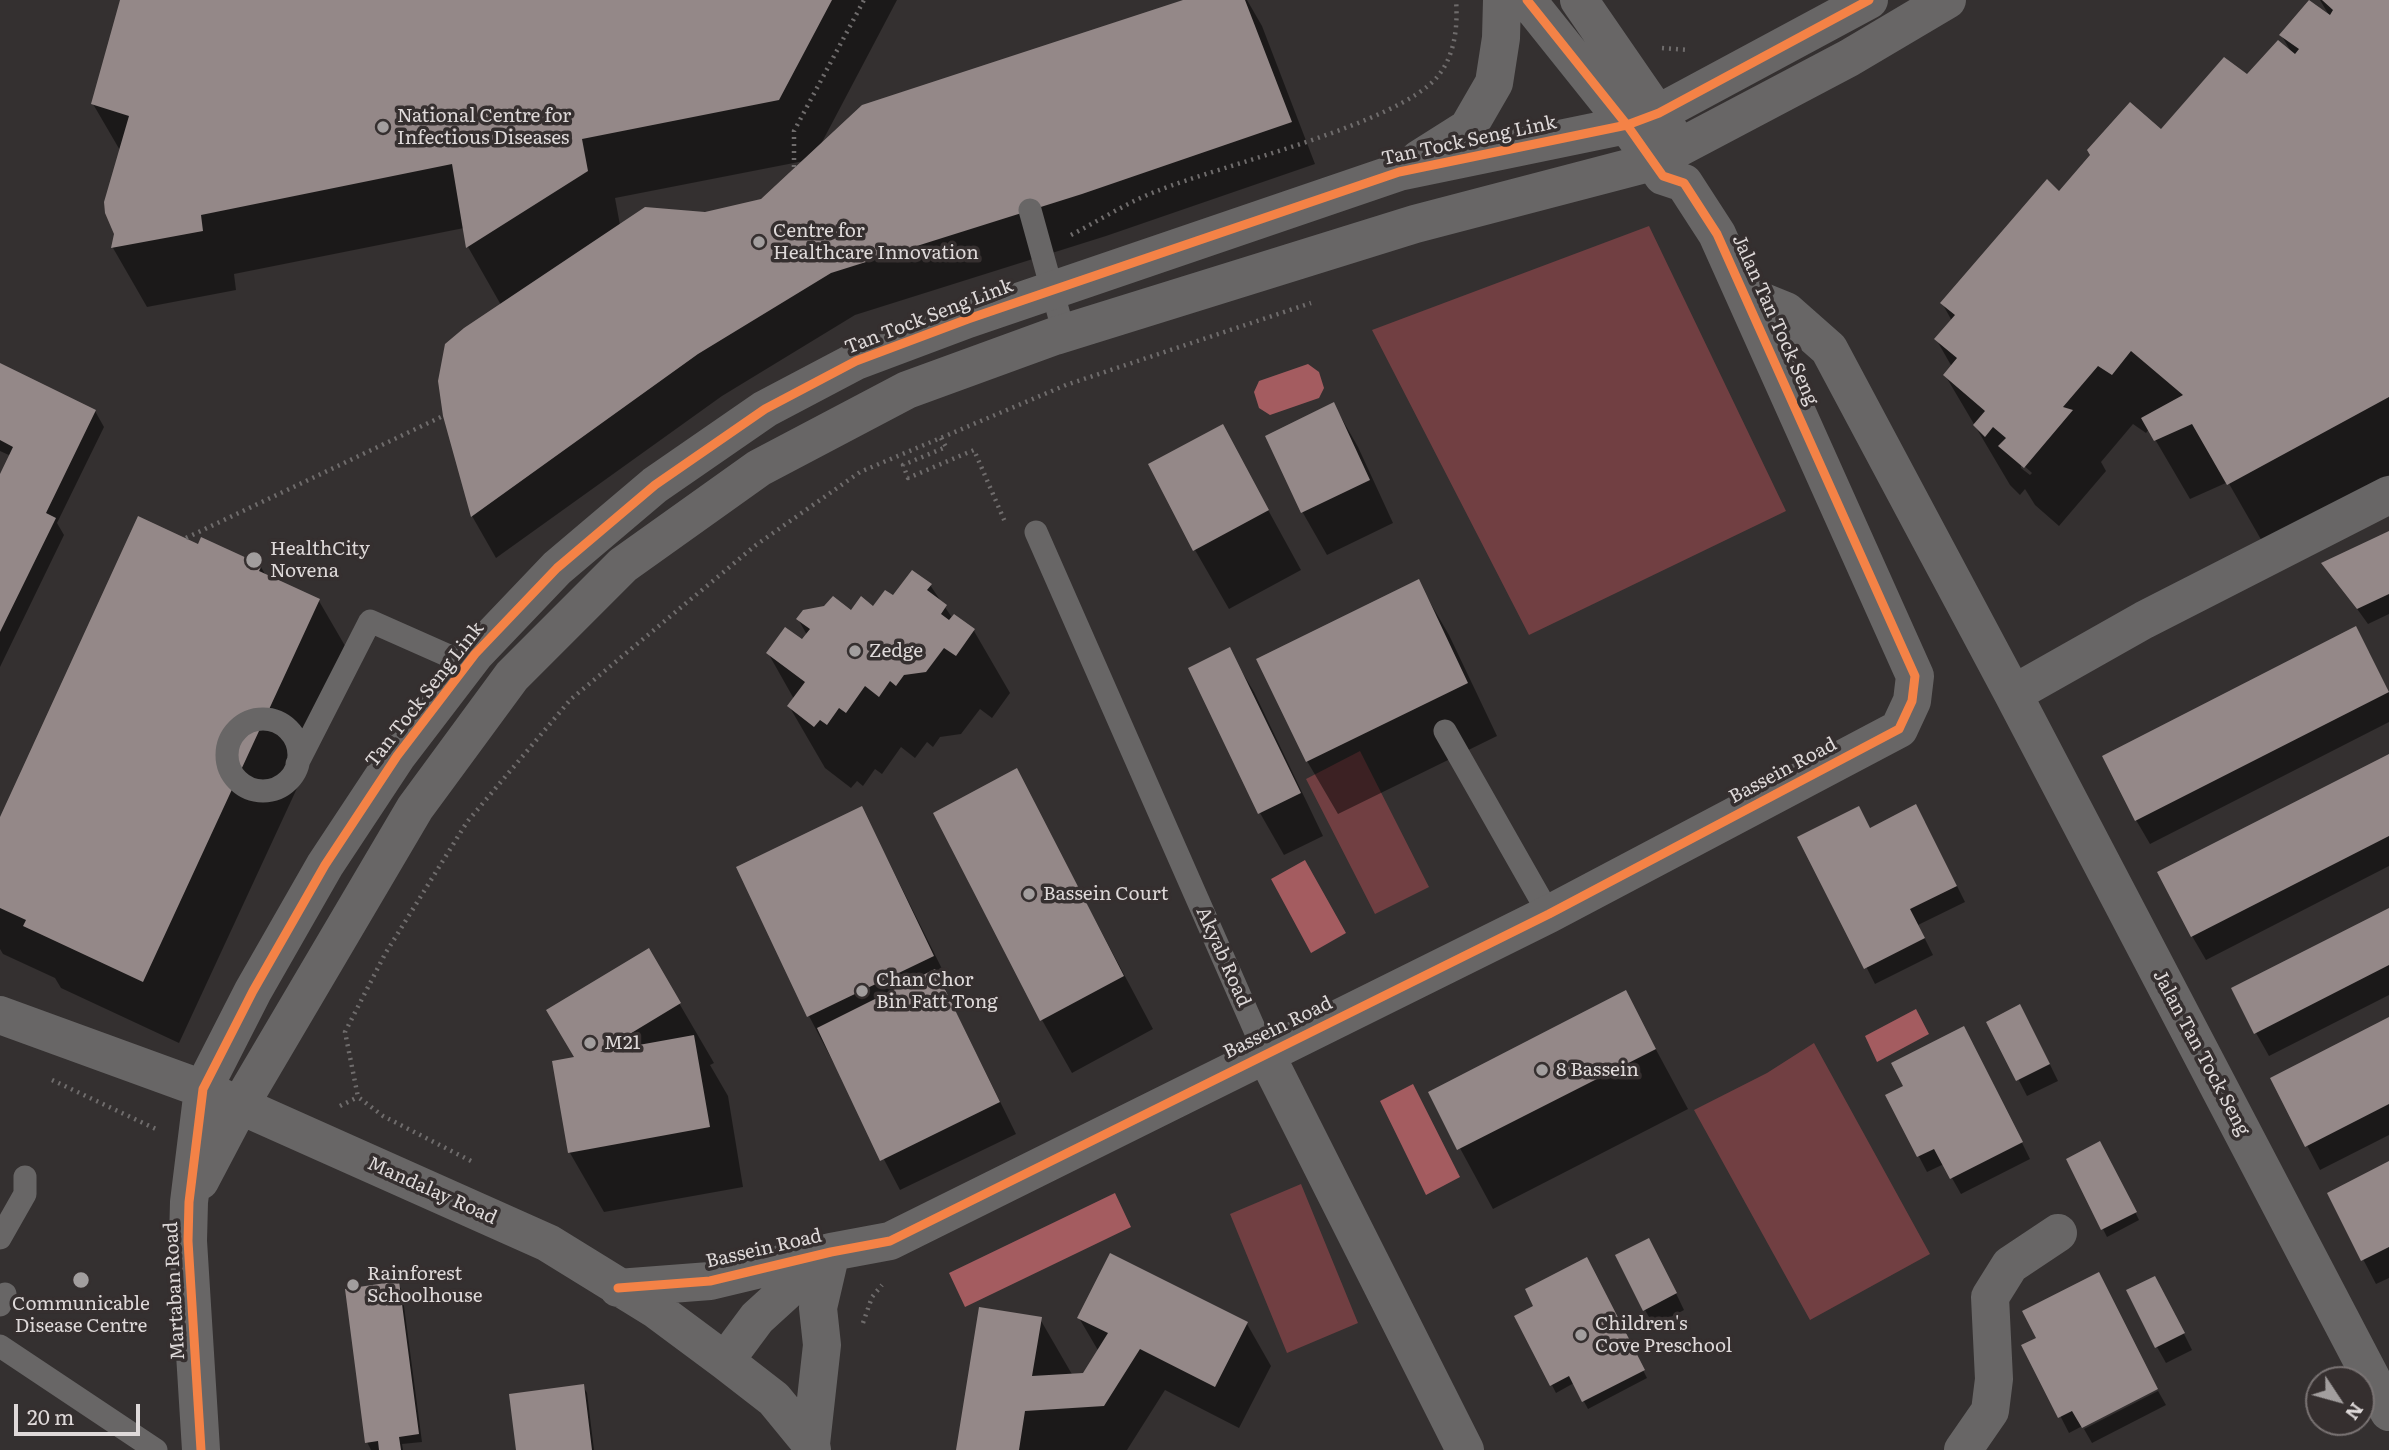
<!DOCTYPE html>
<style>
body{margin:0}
#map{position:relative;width:2389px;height:1450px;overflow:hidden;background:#343030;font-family:Literata,serif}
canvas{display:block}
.north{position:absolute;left:2305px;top:1366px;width:70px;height:70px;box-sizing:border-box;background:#352f2f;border:2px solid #797373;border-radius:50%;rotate:126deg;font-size:19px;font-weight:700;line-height:28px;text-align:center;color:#ded9d9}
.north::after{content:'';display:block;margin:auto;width:24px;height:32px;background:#a29e9e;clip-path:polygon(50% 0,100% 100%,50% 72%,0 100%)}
.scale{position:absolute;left:14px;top:1404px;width:126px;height:32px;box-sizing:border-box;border:4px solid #ded9d9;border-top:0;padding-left:9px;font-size:21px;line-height:24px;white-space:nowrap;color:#ded9d9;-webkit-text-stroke:5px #352f2f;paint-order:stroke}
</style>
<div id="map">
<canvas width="2389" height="1450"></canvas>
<div class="north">N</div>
<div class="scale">20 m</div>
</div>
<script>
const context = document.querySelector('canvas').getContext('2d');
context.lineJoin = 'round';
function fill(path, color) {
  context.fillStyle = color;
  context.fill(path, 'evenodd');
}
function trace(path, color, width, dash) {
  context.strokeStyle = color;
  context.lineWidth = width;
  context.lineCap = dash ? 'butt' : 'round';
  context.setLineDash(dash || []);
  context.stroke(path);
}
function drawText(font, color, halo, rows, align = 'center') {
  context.font = font + ' Literata,serif';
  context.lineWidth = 7;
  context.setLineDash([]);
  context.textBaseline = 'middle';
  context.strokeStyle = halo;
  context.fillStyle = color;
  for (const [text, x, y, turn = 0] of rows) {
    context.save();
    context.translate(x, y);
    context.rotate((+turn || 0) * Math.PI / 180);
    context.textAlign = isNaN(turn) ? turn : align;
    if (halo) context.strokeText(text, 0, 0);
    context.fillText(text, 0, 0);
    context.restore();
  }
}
const green = new Path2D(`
 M1649,226L1786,511L1529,635L1372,330Z
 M1360,751L1429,887L1375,914L1306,779Z
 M1814,1043L1930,1254L1810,1320L1694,1110L1767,1073Z
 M1301,1184L1358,1323L1287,1353L1230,1214Z`);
const water = new Path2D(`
 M1308,364L1319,372L1324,388L1319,398L1270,415L1259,408L1254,392L1259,381Z
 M1305,860L1346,933L1311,953L1271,879Z
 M1916,1009L1929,1034L1877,1062L1865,1036Z
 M1413,1084L1460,1177L1426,1195L1380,1101Z
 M1115,1193L1131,1227L965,1307L949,1273Z`);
const shadow = new Path2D(`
 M122,0H897L820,146L1188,0H1247L1262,26L1315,164L1106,236L855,315L722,396L496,558L472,516L444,415L501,305L468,247L464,228L234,274L236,290L147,307L113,248L121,152L93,104ZM804,161L762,201L706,214L620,225L615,198Z
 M2320,0H2389V475L2263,543L2228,482L2190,499L2149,429L2146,433L2133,424L2101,462L2106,471L2059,526L2035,505L2025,489L2020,495L2010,485L1945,375L1952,367L1936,339L1952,321L1942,303L2059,193L2247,76L2291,52L2282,36L2330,17ZM2021,463L2032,473L2030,475L2021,468Z
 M0,365L95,411L104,427L57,523L64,535L0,667V478L11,456L0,451Z
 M1334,405L1358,447L1393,523L1327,555L1303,513L1267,437Z
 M1222,426L1301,570L1229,609L1195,550Z
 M2389,533V614L2368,624L2324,563Z
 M199,546L261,567L266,576L319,601L355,663L179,1043L61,988L55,978L3,954L0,949V821Z
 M1418,582L1449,635L1497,736L1338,814L1307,761Z
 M930,585L953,619L974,631L1010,693L992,718L980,709L961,734L940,737L933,747L927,742L915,758L901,747L882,774L875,769L863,786L857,781L851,788L825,768L789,706L794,699L768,653L802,642L807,635L798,619L873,608L893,598Z
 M1229,650L1254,692L1323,836L1284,855L1260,813L1190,669Z
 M2369,652L2389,692V722L2150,844L2136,820Z
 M2389,756V866L2206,960L2192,936Z
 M1016,771L1153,1029L1072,1073L1042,1020Z
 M862,808L951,987L945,990L1016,1134L900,1190L809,1016L738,868Z
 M1925,822L1965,902L1918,925L1933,955L1875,984L1800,838Z
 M2389,910V995L2269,1056L2256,1033Z
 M648,950L714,1063L710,1065L728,1096L743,1187L604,1212L570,1153L575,1058Z
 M1625,992L1688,1109L1493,1209L1430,1093Z
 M2389,1019V1135L2320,1170L2272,1079Z
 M1989,1022H2029L2058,1081L2027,1096Z
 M1973,1044L2030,1159L1961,1194L1944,1164L1927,1172L1887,1096Z
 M2104,1150L2139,1220L2107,1237L2068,1159Z
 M2389,1163V1278L2376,1284L2329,1194Z
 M1658,1256L1684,1310L1654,1326L1645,1310Z
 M1591,1267L1647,1378L1588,1409L1574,1383L1556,1393L1517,1317L1536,1307Z
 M398,1283L402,1291L422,1442L402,1444L403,1450H371L367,1442Z
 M2164,1294L2192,1350L2166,1363L2157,1347Z
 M1079,1318L1247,1324L1271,1366L1239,1428L1165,1390L1127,1450H957L1040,1319L1073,1376L1084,1375L1099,1352Z
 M2024,1345L2157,1387L2069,1433Z
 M583,1386L587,1393L594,1450H518Z
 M2158,1391L2166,1405L2092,1443L2084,1429Z`);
const building = new Path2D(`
 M120,0H832L779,100L582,139L588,171L466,248L452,164L201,215L203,231L111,248L114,234L105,213L104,202L129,116L91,104Z
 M1183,0H1245L1292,122L1082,194L831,273L698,354L471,517L443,416L438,381L445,344L464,328L645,207L705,212L761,199L862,105Z
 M2309,0L2330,15L2333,10L2322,0H2389V397L2227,485L2192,424L2154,441L2141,418L2183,395L2131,351L2112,375L2098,366L2063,407L2073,410L2024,468L1998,446L2006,438L1993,427L1985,437L1973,425L1985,411L1943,375L1957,358L1934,339L1955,315L1940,303L2047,179L2059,191L2090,155L2087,150L2130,102L2161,129L2224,57L2247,74L2278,40L2295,54L2299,49L2279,35Z
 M0,363L96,410L46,513L56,518L0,632V474L13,447L0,440Z
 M1334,402L1370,480L1301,513L1265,436Z
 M1223,424L1269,510L1193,551L1148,464Z
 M138,516L198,544L201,537L262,565L259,571L320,599L143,982L23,926L26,920L0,908V817Z
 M2389,531V594L2357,609L2321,563Z
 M912,570L932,584L927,590L947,605L941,614L949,620L954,614L975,629L956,656L944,648L926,672L904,675L896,686L890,681L879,697L865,686L846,713L839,708L827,725L820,720L814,727L787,706L805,682L766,653L785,627L802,639L810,629L796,619L803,610L824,606L833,596L851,610L861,596L873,606L885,590L893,595Z
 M1419,579L1468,683L1306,762L1256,659Z
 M2356,626L2389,692L2135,821L2102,756Z
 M1230,647L1301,793L1258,814L1188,668Z
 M2389,754V836L2191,937L2157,872Z
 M1017,768L1124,976L1040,1021L933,813Z
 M1916,804L1957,886L1910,909L1925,938L1864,969L1797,837L1859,806L1870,828Z
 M862,806L934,956L807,1017L736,867Z
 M2389,908V965L2254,1034L2231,988Z
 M649,948L681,1003L600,1052L694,1035L710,1127L568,1153L552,1061L574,1057L546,1010Z
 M935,969L1000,1102L880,1161L817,1028Z
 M1626,990L1656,1049L1457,1150L1428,1092Z
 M2020,1004L2050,1064L2016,1081L1986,1022Z
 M2389,1017V1104L2305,1147L2270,1078Z
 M1964,1026L2023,1142L1950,1179L1934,1149L1917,1157L1885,1095L1903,1086L1891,1063Z
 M2100,1141L2137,1212L2101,1230L2066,1159Z
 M2389,1161V1247L2361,1261L2327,1193Z
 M1649,1238L1677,1293L1643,1311L1615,1255Z
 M1110,1253L1248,1322L1215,1387L1140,1349L1104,1406L1025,1411L1019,1450H956L979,1307L1042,1317L1032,1376L1083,1373L1108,1333L1077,1318Z
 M1587,1257L1645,1370L1582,1402L1569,1376L1550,1386L1514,1316L1533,1306L1525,1289Z
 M2099,1272L2158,1389L2082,1428L2072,1411L2058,1418L2021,1345L2036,1338L2022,1311Z
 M2155,1276L2185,1333L2155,1348L2126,1290Z
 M399,1281L419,1434L399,1437L401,1450H379L378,1441L365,1443L345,1289Z
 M584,1384L592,1450H516L509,1394Z`);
const path = new Path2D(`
 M1662,48L1689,50
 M794,167V131L864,0
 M1071,235C1100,220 1128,202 1157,191C1221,165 1399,124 1438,76C1455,55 1458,26 1456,0
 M941,438L946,447L903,465L908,478L974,450L1005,522
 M186,538L443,416
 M52,1080L158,1130
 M340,1106L358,1097
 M471,1161L383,1116L358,1097L345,1032L385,954L467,822L571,699L756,545L860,472L1066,385L1311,303
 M863,1323L872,1297L882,1285`);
const service = new Path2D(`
 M1030,210L1064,333
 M1036,532L1265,1053
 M227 755a36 36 0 1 1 72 0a36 36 0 1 1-72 0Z
 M1445,731L1549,914
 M297,764L370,621L467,664
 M0,1238L25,1194V1177
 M0,1305L5,1294
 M0,1346L156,1450`);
const minor = new Path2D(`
 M1579,0L1672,135
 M1419,159L1468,128L1494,83L1501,38L1502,0
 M1744,294L1786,311L1829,349L2013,694L2389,1412
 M2013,694L2144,620L2389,495
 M0,1015L203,1089L548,1243L655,1309L725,1361L774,1399L811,1444L812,1450
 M1265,1053L1465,1450
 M200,1181L240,1105L415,808L512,676L623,565L759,468L907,390L1055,336L1415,224L1652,162L1849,58L1947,0
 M618,1288L710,1281L831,1252L890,1241L1549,914L1899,729L1912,701L1915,676L1717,234L1684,183L1663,176L1627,125L1527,0
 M725,1361L757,1318L825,1256
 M811,1444L822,1345L818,1308L831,1252
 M201,1450L188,1241L189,1202L203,1089L253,991L325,865L397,756L475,654L557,568L655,485L765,409L856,361L968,319L1399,172L1627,125L1659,113L1869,0
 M1963,1450L1990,1411L1994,1379L1990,1297L2010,1265L2058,1233`);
const cycleway = new Path2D(`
 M618,1288L710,1281L831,1252L890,1241L1549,914L1899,729L1912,701L1915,676L1717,234L1684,183L1663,176L1627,125L1527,0
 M201,1450L188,1241L189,1202L203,1089L253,991L325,865L397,756L475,654L557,568L655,485L765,409L856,361L968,319L1399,172L1627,125L1659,113L1869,0`);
const markers = [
 [383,127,7,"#a29e9e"],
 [759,242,7,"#a29e9e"],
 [254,560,9,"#a29e9e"],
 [855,651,7,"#a29e9e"],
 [1029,894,7,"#a29e9e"],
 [862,991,7,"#a29e9e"],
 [590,1043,7,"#a29e9e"],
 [1542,1070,7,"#a29e9e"],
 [81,1280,9,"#a29e9e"],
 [353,1285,7,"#a29e9e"],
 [1581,1335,7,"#a29e9e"]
];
const poiNames = [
 ["National Centre for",397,116],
 ["Infectious Diseases",397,138],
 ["Centre for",773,231],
 ["Healthcare Innovation",773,253],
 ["HealthCity",270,549],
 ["Novena",270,571],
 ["Zedge",869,651],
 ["Bassein Court",1043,894],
 ["Chan Chor",876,980],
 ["Bin Fatt Tong",876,1002],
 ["M21",604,1043],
 ["8 Bassein",1556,1070],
 ["Rainforest",367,1274],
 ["Schoolhouse",367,1296],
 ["Communicable",81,1304,"center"],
 ["Disease Centre",81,1326,"center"],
 ["Children's",1595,1324],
 ["Cove Preschool",1595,1346]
];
const streetNames = [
 ["Tan Tock Seng Link",1469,141,-12],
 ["Tan Tock Seng Link",929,317,-21],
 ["Jalan Tan Tock Seng",1775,320,66],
 ["Tan Tock Seng Link",425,695,-52],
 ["Bassein Road",1783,771,-28],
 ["Akyab Road",1223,957,66],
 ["Bassein Road",1278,1028,-26],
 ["Jalan Tan Tock Seng",2201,1053,62],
 ["Mandalay Road",432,1191,24],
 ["Bassein Road",764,1249,-13],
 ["Martaban Road",175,1291,-93]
];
fill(green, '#713f42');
fill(water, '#a45c60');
fill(shadow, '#0007');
fill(building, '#948888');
trace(path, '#6f6c6c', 4.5, [2, 5]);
trace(service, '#686666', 23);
trace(minor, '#686666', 38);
trace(cycleway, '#f48246', 9);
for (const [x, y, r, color] of markers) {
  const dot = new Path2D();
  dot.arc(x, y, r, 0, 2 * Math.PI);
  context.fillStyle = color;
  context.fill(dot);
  trace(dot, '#352f2f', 2.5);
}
drawText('19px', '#ded9d9', '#352f2f', poiNames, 'left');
drawText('19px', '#ded9d9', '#352f2f', streetNames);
</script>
